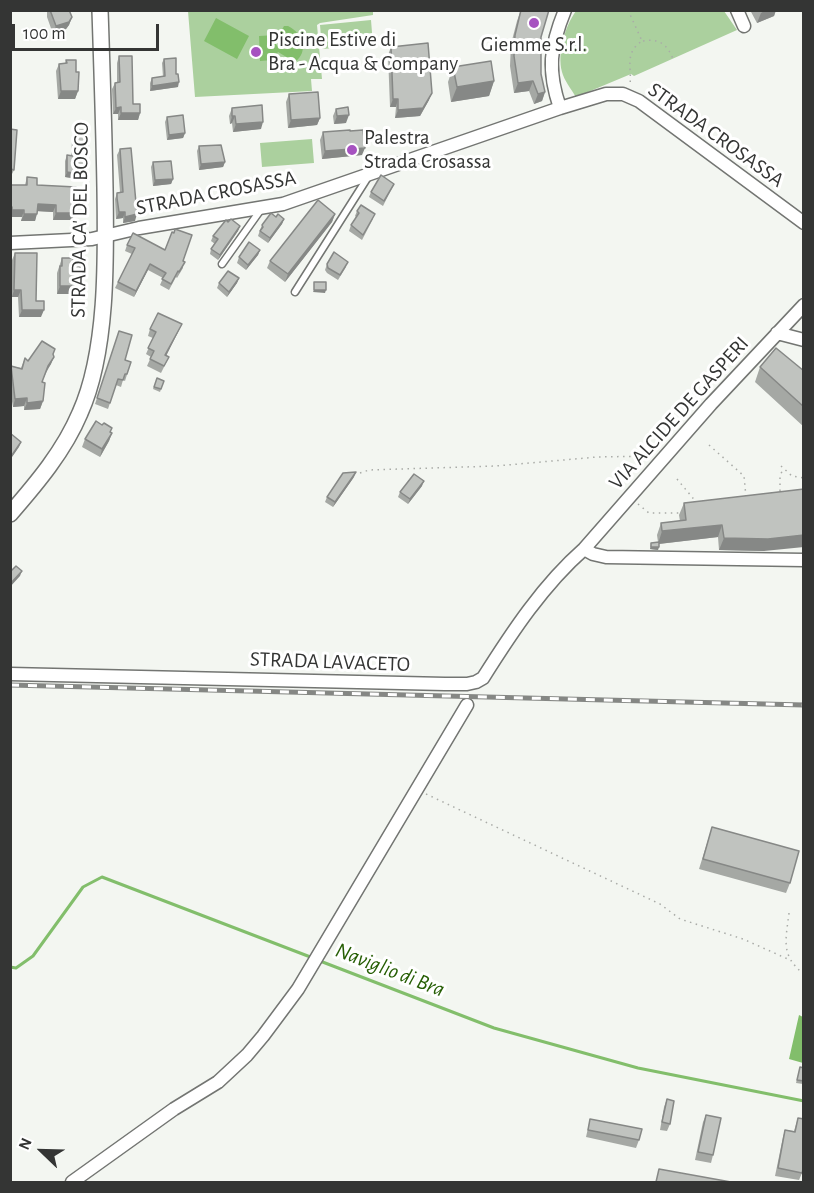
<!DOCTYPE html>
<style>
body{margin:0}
#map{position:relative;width:814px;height:1193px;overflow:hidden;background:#f3f6f1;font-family:"Alegreya Sans",sans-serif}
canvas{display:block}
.frame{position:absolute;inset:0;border:12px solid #343534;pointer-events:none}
.north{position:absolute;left:12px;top:1121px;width:60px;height:60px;-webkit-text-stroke:4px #fff;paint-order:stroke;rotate:293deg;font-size:16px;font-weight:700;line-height:24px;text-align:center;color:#343534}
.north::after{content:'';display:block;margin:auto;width:21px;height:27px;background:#343534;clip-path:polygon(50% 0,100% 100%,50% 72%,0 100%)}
.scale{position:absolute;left:12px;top:24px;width:147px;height:27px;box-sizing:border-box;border:3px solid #343534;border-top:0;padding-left:8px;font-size:18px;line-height:21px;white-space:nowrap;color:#343534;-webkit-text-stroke:4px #fff;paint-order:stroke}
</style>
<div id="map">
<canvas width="814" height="1193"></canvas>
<div class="frame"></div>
<div class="north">N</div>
<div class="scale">100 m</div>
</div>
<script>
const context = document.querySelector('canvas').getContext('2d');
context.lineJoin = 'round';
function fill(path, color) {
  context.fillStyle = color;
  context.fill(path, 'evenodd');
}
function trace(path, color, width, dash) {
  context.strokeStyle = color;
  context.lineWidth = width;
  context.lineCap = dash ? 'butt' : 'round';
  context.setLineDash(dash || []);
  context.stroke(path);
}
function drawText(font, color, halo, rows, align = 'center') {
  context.font = font + ' "Alegreya Sans",sans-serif';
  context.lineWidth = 6;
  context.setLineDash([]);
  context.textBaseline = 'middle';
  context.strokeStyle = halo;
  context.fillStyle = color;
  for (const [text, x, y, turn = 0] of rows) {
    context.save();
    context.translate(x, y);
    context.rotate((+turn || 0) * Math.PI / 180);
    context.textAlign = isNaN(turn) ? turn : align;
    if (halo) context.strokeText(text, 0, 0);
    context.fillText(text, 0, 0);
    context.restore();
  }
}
const green = new Path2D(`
 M373,10V15L320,23L317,25L322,79H311L312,91L195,97L188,11Z
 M576,11H724L737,30L634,76L631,74L576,97C571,89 564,80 562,72C557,53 565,26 576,11Z
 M371,20L373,45L322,49L320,25Z
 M312,139L314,163L262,167L260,143Z`);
const water = new Path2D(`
 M216,18L249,36L237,59L204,41Z
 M284,26H288C303,33 309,52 295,62L278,52L272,60L260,61L259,36L276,35V45L283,48L286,44L280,33Z
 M799,1015L803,1017V1063L789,1059Z`);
const stream = new Path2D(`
 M320,961L494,1028L638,1068L804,1101
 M10,967L16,968L33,956L83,887L102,877L313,958`);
const path = new Path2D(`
 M628,10L642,41C624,53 632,67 630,85
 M643,41C659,38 667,44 673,59
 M709,445L744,476L746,497
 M781,466L792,476L804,478
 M360,473L369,470L496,466L597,457L652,456
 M677,479L697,503
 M780,491V477L783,468
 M638,504L649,513H680
 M426,794L660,904L680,919L743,939L790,960
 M789,913C786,939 780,956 804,974`);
const service = new Path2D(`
 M222,264L262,208
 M295,292L368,177`);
const minor = new Path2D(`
 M737,10L744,26
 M560,108C547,70 550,47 565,10
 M10,243L92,239L139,228L283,204L560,108L606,94H623L639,101L804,223
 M777,333L804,340
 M584,549L593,554L606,557L804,560
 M10,674L445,684H467L476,682L483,678C512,632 543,585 584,549L711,404L804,305
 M72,1182L174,1109L218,1082L247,1055L263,1036L298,989L467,705`);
const tertiary = new Path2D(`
 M10,514C37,483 64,451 80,413C108,351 106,256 105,188C104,129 102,70 100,10`);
const rail = new Path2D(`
 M10,685L804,705`);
const wall = new Path2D(`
 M47,10H69L72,17L69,25L66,29L53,34L47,17Z
 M521,10L541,37V74L545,92L542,101L534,104L529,91L514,93L510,66L511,44L517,21Z
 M750,10H776L774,16L757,23Z
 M391,47L429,100L420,116L395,118L396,107H390L388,55Z
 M119,56L133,104L140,113L138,120H118V114H113L112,89L115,83L117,82V63Z
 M164,59L176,74L178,87L150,91V83L152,78L163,77L162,63Z
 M66,60L76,72L78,91L75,99H58L56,71L59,64L65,63Z
 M453,67L494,81L489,96L451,102L448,82Z
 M289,94L320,118L317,125L288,128L286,102Z
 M232,108L261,129L233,132L232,123L230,124L229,116Z
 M336,109L346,123L334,124L333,116Z
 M167,117L185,133L183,138L167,140L165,122Z
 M10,129L14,170L11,176V185H25L27,177L72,220H53V212L37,211L35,221H21L22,217H10Z
 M79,130L87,175L85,180L65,177V161L67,155L71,156L72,141L73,136H77Z
 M323,132L362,155L322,159L320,140Z
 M199,146L225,162L223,167L199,170L197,151Z
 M120,149L135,221L123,223V218L116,219L115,199L117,193L120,192L117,155Z
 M153,162L173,179L171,184L153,186L151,167Z
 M394,184L383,206L369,197L371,192Z
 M357,211L373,219L362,240L349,231L351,225L356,217L355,216Z
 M335,214L332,222L285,282L267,268L270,261Z
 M276,217L284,219L282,224L268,243L258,236L260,230L262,225Z
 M228,222L240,226L238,231L218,260L210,254L211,249L215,244L211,241L213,236Z
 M127,245L183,261V268L177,278L176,277L169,290L160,285L163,278L148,270L134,297L115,288L132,254L125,251Z
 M260,250L258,255L246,270L237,263L239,257Z
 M15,253L41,317H19L18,297H12V260Z
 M62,258L73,266L80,286L77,294H57V273Z
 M327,264L346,267L338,280L327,273L325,270Z
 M239,278L237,283L227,297L217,288L219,283Z
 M150,329L179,330L166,356L169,357L161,373L147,366L151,357L146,354L153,338L148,336Z
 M119,331L125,360L131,362L125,381L123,380L121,387L116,385L108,409L95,404Z
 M53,354L51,364L46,373L42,382L43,401L40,409L24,410V406L13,407L10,390L11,366L21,368L25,358L28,361Z
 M760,367L804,371V427L755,382Z
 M157,378L164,381L160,392L153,389Z
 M111,433H112L109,441L100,457L82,447L85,439Z
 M354,477L333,507L325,502L327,497Z
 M422,486L408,504L398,497L400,492Z
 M804,489L764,551L719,550L718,537L659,544L658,550L650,549L651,543L658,542L657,535L661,523L680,521L679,515L684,503Z
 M712,827L790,883L786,893L699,869Z
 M800,1067L804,1068L803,1084L796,1083Z
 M667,1099L670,1124L667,1131L660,1130L664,1107Z
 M706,1115L713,1155L711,1163L695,1160L703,1122Z
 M798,1118L802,1173L799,1180L775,1176L783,1137L785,1130L794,1131Z
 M590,1119L639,1140L636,1148L586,1137Z`);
const shadedWall = new Path2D(`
 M766,10H776L774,16L757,23L761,13Z
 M72,17L69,25L66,29L53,34L56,26Z
 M494,81L489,96L451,102L457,87Z
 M533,81L529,91L514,93L518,83Z
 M179,82L178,87L150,91L152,86Z
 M61,91H78L75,99H58Z
 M545,92L542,101L534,104L538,94Z
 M432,93L429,100L420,116L395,118L398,110Z
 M393,99H398L396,107H390Z
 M121,107L118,114H113L116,108Z
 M121,113H140L138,120H118Z
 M349,115L346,123L334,124L337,116Z
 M232,116H235L232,123L230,124Z
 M320,118L317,125L288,128L291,120Z
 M263,122L261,129L233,132L236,124Z
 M185,133L183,138L167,140L169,135Z
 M365,148L362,155L322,159L325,151Z
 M225,162L223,167L199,170L201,164Z
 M67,172L87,175L85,180L65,177Z
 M173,179L171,184L153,186L155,180Z
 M38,204L56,205L53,212L35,211Z
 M12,210H24L22,217H10Z
 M119,212H125L123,218L116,219Z
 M56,213H75L72,220H53Z
 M24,214H37L35,221H21Z
 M137,214L135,221L123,223L125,217Z
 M335,214L332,222L285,282L288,274Z
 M284,219L282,224L268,243L270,238Z
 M240,226L238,231L218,260L220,255Z
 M260,250L258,255L246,270L248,265Z
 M150,264L148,270L134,297L136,291Z
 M239,278L237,283L227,297L229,292Z
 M60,286H80L77,294H57Z
 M14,290H21L18,297H12Z
 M314,290H326L325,293L313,292Z
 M22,310H44L41,317H19Z
 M182,324L163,362L165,355Z
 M54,357L51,364L45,373L48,366Z
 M27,398L24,406L13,407L15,399Z
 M43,401L40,409L24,410L27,403Z
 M112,433L109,441L100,457L102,449Z
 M21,442L19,447L10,460L12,455Z
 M356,472L354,477L333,507L335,502Z
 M424,481L422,486L408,504L410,499Z
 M722,525L718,537L658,544L662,531Z
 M804,535V547L764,551L719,550L724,538Z
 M651,547H659L658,550L650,549Z
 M22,571L20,576L10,587V584Z`);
const building = new Path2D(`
 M50,10H69L72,17L69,22L56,26Z
 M521,10H549L541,37V74L545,92L538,94L533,81L518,83L514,56L515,35Z
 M428,43L432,93L423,108L398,110V99H393L391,47Z
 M119,56H132L133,104H140V113H121V107L116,108L115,83L120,82Z
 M176,58V74H178L179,82L152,86V78L165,76L164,59Z
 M66,60H76V72H79L78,91H61L59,64L67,63Z
 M491,61L494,81L457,87L453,67Z
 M318,92L320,118L291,120L289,94Z
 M262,105L263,122L236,124L235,116H232V108Z
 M348,107L349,115L337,116L336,109Z
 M183,115L185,133L169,135L167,117Z
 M10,129L17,130L14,170L11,169V185H27V177L37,178V185L76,187L75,213H56V205L38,204L37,214H24V210H12V207H10Z
 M79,130H88L87,175L67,172V155L73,156V136H79Z
 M350,130V131L363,130L365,148L325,151L323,132Z
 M221,145L225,162L201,164L199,146Z
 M131,148L137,214L125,217V212H119L117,198V193L123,192L120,149Z
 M171,161L173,179L155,180L153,162Z
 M381,175L394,184L384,201L371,192Z
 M318,200L335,214L288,274L270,261Z
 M361,205L375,214L363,235L351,225L359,213L357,211Z
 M271,213L276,217L278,214L284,219L270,238L260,231L263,227L262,225Z
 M231,219L240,226L220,255L211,249L218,239L213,236L226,220L228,222Z
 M175,229L192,235L183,261L185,262L179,272L178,271L171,284L162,279L166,273L150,264L136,291L118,282L135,248L127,245L133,233L165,250L172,232L174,233Z
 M249,242L260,250L248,265L239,257Z
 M334,252L348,262L340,275L328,268L327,264Z
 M15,253H37L36,301H44V310H22L21,290H14Z
 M62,258H73V266H80V286H60V266H62Z
 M228,271L239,278L229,292L219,283Z
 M314,282H326V290H314Z
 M158,313L182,324L165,355L169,357L164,366L150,359L154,351L148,348L156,332L150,329Z
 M119,331L132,335L125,360L131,362L127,374H125L123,380L118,379L110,403L97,398Z
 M42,341L55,349L53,354L54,357L48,366L42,382L45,383L43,401L27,403V398L15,399L11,366L22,369L25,358L28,361Z
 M776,348L804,371V407L760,367Z
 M157,378L164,381L161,389L154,387Z
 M96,421L102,425L104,423L112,428L110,432L112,433L102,449L85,439Z
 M10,433L21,442L12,455L10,453Z
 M356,472L335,502L327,497L343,473Z
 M414,474L424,481L410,499L400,492Z
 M804,489V535L768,539L724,538L722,525L662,531L661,523L686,520L684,503Z
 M659,542V547H651V543Z
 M16,566L22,571L10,584V572Z
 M712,827L799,851L790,883L703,859Z
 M800,1067L804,1068V1081L797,1080Z
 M667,1099L674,1101L670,1124L662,1122Z
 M706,1115L721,1118L713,1155L698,1152Z
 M798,1118L804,1119V1166L802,1173L778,1168L785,1130L795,1132Z
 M590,1119L642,1129L639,1140L588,1130Z
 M659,1169L731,1182H656Z`);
const markers = [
 [534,23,6,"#a652c0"],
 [256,52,6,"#a652c0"],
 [352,150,6,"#a652c0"]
];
const poiNames = [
 ["Piscine Estive di",268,40],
 ["Bra - Acqua & Company",268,64],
 ["Giemme S.r.l.",534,45,"center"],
 ["Palestra",364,138],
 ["Strada Crosassa",364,162]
];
const streetNames = [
 ["STRADA CROSASSA",716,135,36],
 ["STRADA CROSASSA",216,193,-11],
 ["STRADA CA' DEL BOSCO",80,220,-89],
 ["VIA ALCIDE DE GASPERI",679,413,-48],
 ["STRADA LAVACETO",330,662,2]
];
const waterNames = [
 ["Naviglio di Bra",390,970,21]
];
fill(green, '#abd09e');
fill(water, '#82be6b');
trace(stream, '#82be6b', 3);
trace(service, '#737572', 9);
trace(minor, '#737572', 15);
trace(tertiary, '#737572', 18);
trace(path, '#a9aba7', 1.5, [1.5, 4.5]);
trace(service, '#fff', 6);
trace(minor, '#fff', 12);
trace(tertiary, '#fff', 15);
trace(rail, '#858784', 5);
trace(rail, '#fff', 3, [9]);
fill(wall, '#a5a8a4');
fill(shadedWall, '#868886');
fill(building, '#c0c3bf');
trace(building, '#868886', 1.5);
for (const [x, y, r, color] of markers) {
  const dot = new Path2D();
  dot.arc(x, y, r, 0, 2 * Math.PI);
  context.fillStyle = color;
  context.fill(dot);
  trace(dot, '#fff', 2);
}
drawText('21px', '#343534', '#fff', poiNames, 'left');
drawText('21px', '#343534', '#fff', streetNames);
drawText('italic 22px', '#265e04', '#fff', waterNames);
</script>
